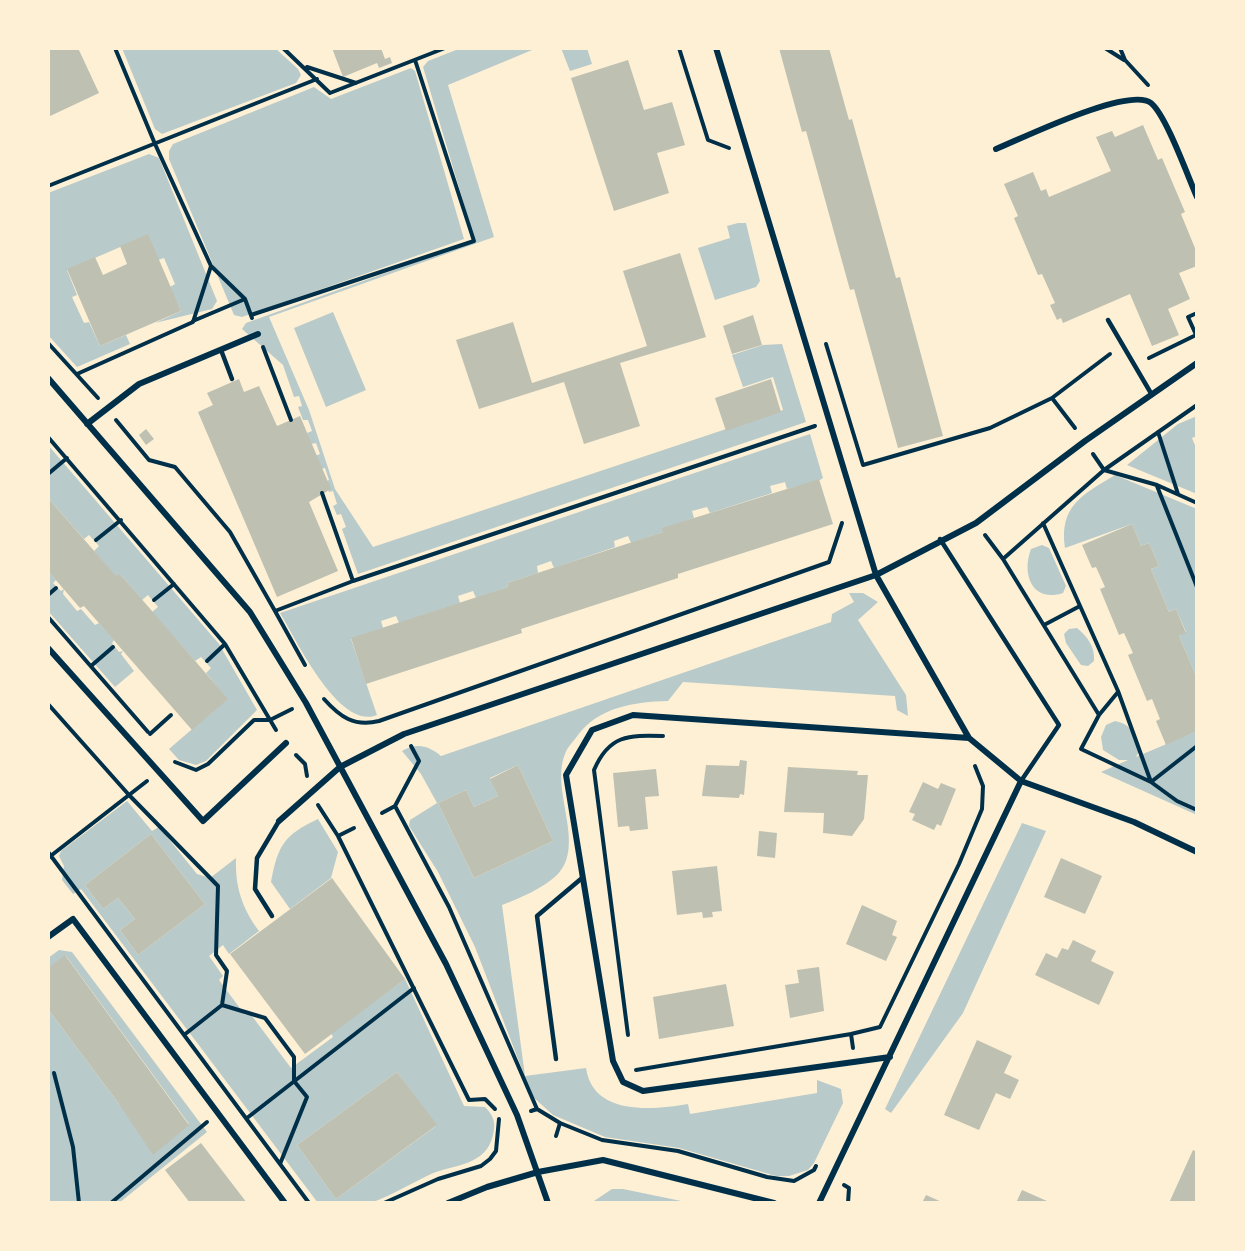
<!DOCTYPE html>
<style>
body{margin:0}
#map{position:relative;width:1245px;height:1251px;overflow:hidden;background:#fdf0d5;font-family:Arial,sans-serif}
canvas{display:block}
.frame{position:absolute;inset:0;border:50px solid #fdf0d5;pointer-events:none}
</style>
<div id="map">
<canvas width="1245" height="1251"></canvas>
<div class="frame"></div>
</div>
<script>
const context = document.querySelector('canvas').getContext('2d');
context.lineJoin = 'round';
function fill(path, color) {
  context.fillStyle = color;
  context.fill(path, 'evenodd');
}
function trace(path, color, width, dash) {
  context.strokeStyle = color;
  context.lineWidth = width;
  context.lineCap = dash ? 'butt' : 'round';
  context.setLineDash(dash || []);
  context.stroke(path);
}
const green = new Path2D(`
 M122,48H275L298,69L301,75L296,83L162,134L155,129Z
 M461,48H537L448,85L494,237L269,317L309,410L335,489L373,547L783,410L773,377L743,387L732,355L763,345L782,344L806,422L358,574L342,529L346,527L341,514L337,515L333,506L337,504L333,491L329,492L325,482L329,480L325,468L320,469L315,456L320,454L316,443L311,444L307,433L312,431L308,420H303L298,407L302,406L299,396L294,397L283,365L242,329L246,323L475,241L423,67L428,61Z
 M561,48H587L592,64L570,71Z
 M411,68L415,71L464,239L242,317L234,315L169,159V151L173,144L314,87L331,99Z
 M149,154L159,158L217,301L212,309L155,323L181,311L170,287L175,284L164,258L158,260L148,235L67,270L77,295L72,297L84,323L89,322L100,346L126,335L130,344L77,367L48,335V193Z
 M738,223H746L760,281L756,287L715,300L698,248L730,238L727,226Z
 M333,312L366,390L326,407L294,328Z
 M1197,416V436L1192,438L1197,450V494L1127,465L1178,424Z
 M810,434L823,478L820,480L787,489L785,482L770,486L772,493L710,513L707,507L692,511L694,518L663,529V532L631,543L628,536L614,541L615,547L554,568L551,561L537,566L538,573L507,583L508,587L476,598L473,591L458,596L460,603L399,623L396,616L381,621L383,628L351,639L377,715C339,731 296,639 280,613Z
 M48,445L219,644L257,710L206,761L196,765L179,760L169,749L227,699L206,673L211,668L201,657L195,661L152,612L158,607L148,595L142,600L121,575L116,577L94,551L99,546L89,535L84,539L48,498Z
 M1115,475L1197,509V678L1179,636L1186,632L1176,609L1169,612L1151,569L1159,566L1149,543L1141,546L1132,524L1065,548C1059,506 1082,495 1115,475Z
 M1042,545L1049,548L1066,586L1063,593C1033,603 1021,575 1031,549Z
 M48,571L56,580L53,583L61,591L64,589L63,594L77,611L81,609L95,625L99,623L114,640L112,643L119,652L123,651L121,654L134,671L115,687L48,611Z
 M849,593H863L878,602L858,620L906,695L908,716L897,710L895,696L683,682L668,701C634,702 599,707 578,735C574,741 567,747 565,754C550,790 586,844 558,874C544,888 520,898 502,905L525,1076L586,1068C593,1116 652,1110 688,1104L690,1114L817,1093V1080L841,1089L843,1103L814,1163L808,1170L789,1176H776L679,1148L605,1137L553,1115L533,1097L525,1077L475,947L438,872L409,826L410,820L437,803L421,774L402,751C417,742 429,746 441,756L831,622L832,614L854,602ZM518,765L553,841L474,878L438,803L466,790L474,807L498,796L490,778Z
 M1077,628C1088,637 1095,647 1094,661L1088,666L1081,665L1066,643L1064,634L1069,629Z
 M1115,721C1131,724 1135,734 1140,749L1136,757L1197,731V815L1101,772L1128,760H1119L1103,750L1101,737L1106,725Z
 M127,801L152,831L159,827L197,874L210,878L236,858C235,887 242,908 259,931L229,954L223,945L209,956L223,976L219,980L245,1015L249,1012L291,1068L333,1037L331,1033L405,979L464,1106L485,1107C494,1116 496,1123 493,1135C486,1166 455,1164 431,1174C412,1183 392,1195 373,1202C361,1207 332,1203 318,1203L81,889L73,894L62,880L64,866L59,856L61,851ZM151,834L205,904L138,955L120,930L135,919L118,898L103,909L85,885ZM397,1072L436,1126L336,1199L297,1145Z
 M318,819L338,852L331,878L290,909L271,882C278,845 284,835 318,819Z
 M1022,823L1046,831L963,1013L891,1113L885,1109Z
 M59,950L72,952L207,1132L119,1203H48V1009L119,1104L189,1124L66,956L48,968V958Z
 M612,1189H623L691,1203H591Z`);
const building = new Path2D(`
 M48,48H78L99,93L48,117Z
 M332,48H381L385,59L390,57L392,63L379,68L377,63L343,77Z
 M779,48H829L849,120L852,119L896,278L900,277L943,436L898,448L854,289L850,290L806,131L802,132Z
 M628,60L644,110L672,102L685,145L657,153L669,193L614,211L571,78Z
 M1143,125L1158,160L1162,158L1185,212L1181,214L1197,253V266L1179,273L1190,299L1168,309L1179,335L1152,346L1130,294L1063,323L1061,318L1057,320L1050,305L1055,303L1042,274L1038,275L1014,218L1018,216L1004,184L1033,172L1041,191L1046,189L1049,197L1111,171L1096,137L1112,131L1115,137Z
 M148,234L181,311L100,346L67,269L95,257L103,275L127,264L120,246Z
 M680,253L706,337L620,363L640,426L584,444L564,382L479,409L456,340L513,322L532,383L647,346L623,271Z
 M753,315L762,345L732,354L723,326Z
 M239,379L244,392L259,386L277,426L300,416L331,489L309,502L338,571L277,597L198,412L213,405L207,393Z
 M771,379L781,412L726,431L715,398Z
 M146,429L154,439L146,445L139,435Z
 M819,479L833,524L678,574V578L521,629L522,633L366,684L351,638L508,587L507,583L663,532L662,528Z
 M48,498L116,576L120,574L228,699L192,730L84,606L80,608L48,571Z
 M1132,524L1141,546L1149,543L1159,566L1151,569L1169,612L1176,609L1186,633L1179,636L1197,678V731L1166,745L1156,721L1160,719L1152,699L1147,701L1128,655L1133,653L1124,633L1119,635L1100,589L1105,587L1096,567L1092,568L1082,545Z
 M740,760L747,761L744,795L740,794L739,798L702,796L706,765L739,766Z
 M518,765L553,841L474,878L438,803L466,790L474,807L498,796L490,779Z
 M788,767L858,771L857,775H868L864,819L852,836L823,833L824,813L784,812Z
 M656,769L659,796L645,797L648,829L630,831L629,826L618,827L613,773Z
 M923,782L938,789L941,783L956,789L941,826L937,824L934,830L912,820L915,814L909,812Z
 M759,831L777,833L775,858L757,856Z
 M151,834L205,904L138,955L120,930L135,919L118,898L103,909L85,885Z
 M1061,858L1102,876L1085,914L1044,897Z
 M717,866L722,911L712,912L713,917L703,918L702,912L677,915L672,871Z
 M332,878L405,979L305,1054L230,954Z
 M862,905L897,921L892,935L897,937L886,961L846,944Z
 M1073,940L1096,951L1091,961L1114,972L1099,1005L1035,975L1046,953L1057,958L1062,948L1068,950Z
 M65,955L189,1125L153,1155L119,1104L48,1009V968Z
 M819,967L824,1011L790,1018L785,985L799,983L797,970Z
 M726,984L734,1026L659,1039L653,997Z
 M977,1040L1012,1056L1004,1073L1019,1080L1010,1099L996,1093L979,1130L944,1115Z
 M397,1072L437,1125L336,1199L297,1145Z
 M201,1143L247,1203H190L165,1170Z
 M1193,1150L1197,1152V1203H1169Z
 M1022,1190L1047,1201L1046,1203H1016Z
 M926,1195L944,1203H922Z`);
const path = new Path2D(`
 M115,48L155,144L211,266L245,299L252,318
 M283,48L330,93L445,48
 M679,48L708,140L729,148
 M1105,48L1124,60
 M1120,48L1125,60L1148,85
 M307,67L356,83
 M48,186L317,79
 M1197,313L1188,317L1197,337
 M251,315L474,241L415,60
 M193,321L245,299
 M48,343L98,398
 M826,344L863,465L990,428L1052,398L1110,354
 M263,347L291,420
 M1149,358L1196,335
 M77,374L193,322L211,266
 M1052,398L1075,428
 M116,420L149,460L175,467L230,532L275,611
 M1158,432L1178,494
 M48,437L225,644L276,730
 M1093,454L1104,470L1157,485L1197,503
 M48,474L67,458
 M1157,486L1197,587
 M322,493L353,581
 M1043,523L1118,691L1151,782L1197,746
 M985,535L1003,559L1099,715L1081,749L1151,782L1177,801L1197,810
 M96,540L121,520
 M1003,559L1104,470L1197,405
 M48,595L56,588
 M154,600L174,584
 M48,617L148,732
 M1044,625L1080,606
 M207,661L225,644
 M305,665L275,611L353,581L815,426
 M91,666L113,647
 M324,699C340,717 354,727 379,721L829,562L842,523
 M48,704L129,795L218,886L216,955L227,971L222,1005L265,1018L294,1057V1081L307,1097L280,1164
 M1099,715L1118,692
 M150,734L171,715
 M296,755L305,764L307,776
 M175,762L196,770L208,764L254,720H270L292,709
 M318,805L338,836L469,1100L485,1099L495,1109
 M395,806L449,907L537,1109L531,1111
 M382,813L395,806L419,761L411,746
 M338,836L354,828
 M48,852L309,1203
 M48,858L147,781
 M851,1034L880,1027L959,864L982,809L983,786L975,766
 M184,1035L222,1005
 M628,1035L594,770C609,735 628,735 663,736
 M636,1070L851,1034L853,1048
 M54,1073L73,1147L79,1203
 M537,1109L560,1123L556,1136
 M247,1118L414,988
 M560,1123L602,1140L678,1151L767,1177L794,1181L814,1170L816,1166
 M844,1185L849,1188L848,1203
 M111,1203L207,1122
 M384,1203L438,1179L481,1166L490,1159L496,1151L499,1119`);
const service = new Path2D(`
 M1108,320L1152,395
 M221,350L232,379
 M940,539L1059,725L1021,781
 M272,916L255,889L257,858L279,821
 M556,1059L537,916L582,878`);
const minor = new Path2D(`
 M716,48L876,575L969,738L1021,781L819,1203
 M996,149C1023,138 1129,86 1151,103C1166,115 1188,177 1197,197
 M48,378L250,612L306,703L446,964L517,1115L548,1203
 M87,424L139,384L258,334
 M48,648L203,821L286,743
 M1021,781L1134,822L1197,852
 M279,821L340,767L404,734L876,575L976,523L1085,441L1197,363
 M48,937L73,919L285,1203
 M890,1057L643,1091L623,1082L613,1061L566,775L592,730L633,715L969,738
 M448,1203L487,1187L538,1172L603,1160L774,1203`);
fill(green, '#b9caca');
fill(building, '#bec0b2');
trace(path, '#003049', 4);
trace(service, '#003049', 4.5);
trace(minor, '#003049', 6);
</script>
